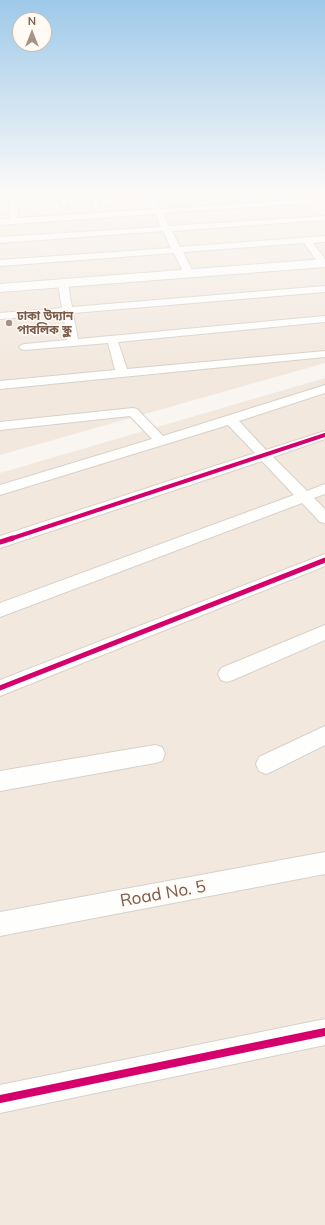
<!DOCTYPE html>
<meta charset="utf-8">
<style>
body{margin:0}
#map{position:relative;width:325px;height:1225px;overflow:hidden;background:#f9f5f0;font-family:Mulish,sans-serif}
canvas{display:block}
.north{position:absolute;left:12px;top:12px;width:40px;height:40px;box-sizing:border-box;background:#fffaf3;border:1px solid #cabbb1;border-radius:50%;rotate:0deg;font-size:11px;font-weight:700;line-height:16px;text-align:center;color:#7a5c4d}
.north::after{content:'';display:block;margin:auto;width:14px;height:18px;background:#a69286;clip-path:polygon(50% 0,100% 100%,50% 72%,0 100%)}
</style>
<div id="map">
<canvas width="325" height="1225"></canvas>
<div class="north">N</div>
</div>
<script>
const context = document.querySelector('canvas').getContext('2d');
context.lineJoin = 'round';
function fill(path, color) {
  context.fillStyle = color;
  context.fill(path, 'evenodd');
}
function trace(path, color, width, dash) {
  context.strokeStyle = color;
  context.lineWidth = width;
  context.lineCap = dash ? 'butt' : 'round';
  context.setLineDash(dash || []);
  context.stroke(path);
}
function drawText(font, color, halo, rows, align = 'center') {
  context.font = font + ' Mulish,"Noto Sans Bengali",sans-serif';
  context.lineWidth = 3;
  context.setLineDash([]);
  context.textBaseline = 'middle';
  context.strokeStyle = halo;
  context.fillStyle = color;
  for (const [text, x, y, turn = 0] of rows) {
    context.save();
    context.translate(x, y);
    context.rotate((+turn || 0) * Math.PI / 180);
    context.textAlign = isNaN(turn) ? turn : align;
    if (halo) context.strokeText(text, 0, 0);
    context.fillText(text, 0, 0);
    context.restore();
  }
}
const residential = new Path2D(`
 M0,192H223L0,208Z
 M247,192H325V363L0,455V210Z
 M325,378V1225H0V473Z`);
const street = new Path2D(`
 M11,192H19L17,218L153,209L144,192H152L160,209L325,198V202L163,213L169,226L325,216V220L172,231L180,247L325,236V242L313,243L325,259V265H320L304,243L183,252L194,274L189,277L184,274L174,253L0,266V260L171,248L163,231L0,243V237L161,227L155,214L0,225V219H9Z
 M61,192H70L67,195V206H61L59,195Z
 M92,192H100L99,211H96L92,209Z
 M63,281L68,284L72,307L325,286V292L73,313L78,339L325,316V322L118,342L127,369L325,351V357L0,389V381L115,370L108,343L25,350L21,349L19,347L21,345L25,344L67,340L63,314L0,319V313L62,308L58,284Z
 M325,385V393L239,421L266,450L325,431V439L273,457L307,491L325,484V494L314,498L325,509V523L320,522L302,503L0,617V603L294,495L262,461L0,548V536L255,453L228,425L0,495V485L152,439L130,416L0,430V422L133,408L137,409L163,436Z
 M325,554V566L0,696V680Z
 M325,625V640L233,680L227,682L221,680L218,674L221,668Z
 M325,726V745L273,771L266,774L259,771L256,764L259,757Z
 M155,745L162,747L165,754L162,761L155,763L0,791V771Z
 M325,852V874L0,936V912Z
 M325,1019V1045L0,1113V1085Z`);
const secondary = new Path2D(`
 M325,259V267L0,292V284Z`);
const cyclewayFar2 = new Path2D(`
 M10,539L325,435`);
const cyclewayFar1 = new Path2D(`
 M0,542L13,538
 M0,688L325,560`);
const cycleway = new Path2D(`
 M0,1099L325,1032`);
const markers = [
 [9,323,4,"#a69286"]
];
const farPoinames = [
 ["ঢাকা উদ্যান",17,316],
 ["পাবলিক স্কুল",17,330]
];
const nearStreetnames = [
 ["Road No. 5",163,894,-10]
];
fill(residential, '#f2e8de');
trace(street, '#d7d1cb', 2);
trace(secondary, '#d9d2cb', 2);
fill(street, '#fefefd');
fill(secondary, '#fefefd');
trace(cyclewayFar2, '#d6006c', 4);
trace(cyclewayFar1, '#d6006c', 5);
trace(cycleway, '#d6006c', 8);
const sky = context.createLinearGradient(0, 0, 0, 364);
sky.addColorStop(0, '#9ec9e9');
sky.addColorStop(0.53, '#fcfaf8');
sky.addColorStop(1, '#fcfaf800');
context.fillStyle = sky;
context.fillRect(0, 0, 325, 364);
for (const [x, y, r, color] of markers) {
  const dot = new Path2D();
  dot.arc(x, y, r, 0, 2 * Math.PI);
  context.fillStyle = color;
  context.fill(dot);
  trace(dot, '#fffaf3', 1.5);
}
drawText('bold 12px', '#7a5c4d', '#fffaf3', farPoinames, 'left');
drawText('17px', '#7a5c4d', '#fffaf3', nearStreetnames);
</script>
